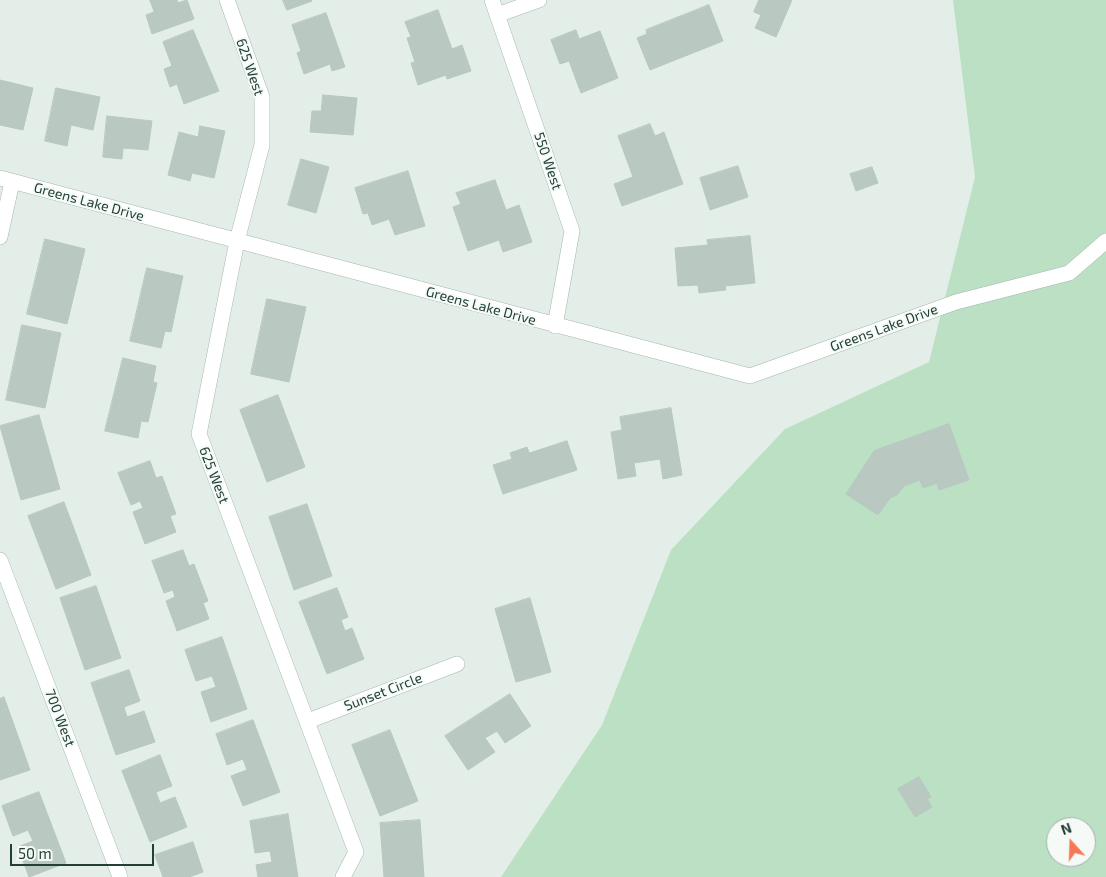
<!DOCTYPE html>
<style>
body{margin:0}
#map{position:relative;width:1106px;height:877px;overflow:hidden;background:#e4eee9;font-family:"Exo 2",sans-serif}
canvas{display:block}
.north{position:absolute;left:1046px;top:817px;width:50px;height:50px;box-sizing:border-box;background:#f5faf7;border:1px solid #a1b0aa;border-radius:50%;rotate:340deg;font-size:14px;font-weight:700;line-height:20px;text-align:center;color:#224037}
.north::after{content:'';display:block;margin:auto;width:18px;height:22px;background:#f77859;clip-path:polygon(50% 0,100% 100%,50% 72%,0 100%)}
.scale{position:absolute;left:10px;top:844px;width:144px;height:22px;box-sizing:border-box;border:2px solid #224037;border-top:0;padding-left:6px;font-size:15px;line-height:18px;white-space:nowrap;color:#224037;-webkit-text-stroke:4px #f5faf7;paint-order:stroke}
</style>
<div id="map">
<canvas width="1106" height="877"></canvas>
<div class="north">N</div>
<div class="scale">50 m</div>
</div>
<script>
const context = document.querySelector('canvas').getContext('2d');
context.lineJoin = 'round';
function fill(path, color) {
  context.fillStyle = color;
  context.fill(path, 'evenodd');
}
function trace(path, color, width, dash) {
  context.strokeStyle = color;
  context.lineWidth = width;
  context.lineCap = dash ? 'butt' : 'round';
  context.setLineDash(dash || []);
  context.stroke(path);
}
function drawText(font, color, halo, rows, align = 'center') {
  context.font = font + ' "Exo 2",sans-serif';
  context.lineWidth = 4;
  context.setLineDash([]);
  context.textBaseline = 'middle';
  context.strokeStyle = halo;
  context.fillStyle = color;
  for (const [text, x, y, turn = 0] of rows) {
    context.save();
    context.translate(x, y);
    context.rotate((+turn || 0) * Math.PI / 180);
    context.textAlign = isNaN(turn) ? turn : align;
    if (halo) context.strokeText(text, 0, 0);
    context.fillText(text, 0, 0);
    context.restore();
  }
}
const green = new Path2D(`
 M953,0H1106V877H501L602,725L671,550L785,429L929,362L975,177ZM1056,827H1086V857H1056Z`);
const building = new Path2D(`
 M150,0H177L178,3L187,0L194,19L152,34L146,15L154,12Z
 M283,0H311L312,1L287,10Z
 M759,0H792L776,37L755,28L761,15L754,12Z
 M709,5L723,41L650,70L637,38L647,34L646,30Z
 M438,10L452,49L462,45L471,71L447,79L446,75L418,85L411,63L415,62L407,38L411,37L405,22Z
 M326,13L345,67L332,71L330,64L304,74L297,53L301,51L292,25Z
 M193,30L219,91L184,104L177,84L170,87L164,69L172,66L163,42Z
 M576,30L579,39L600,31L618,78L581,93L569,61L560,64L551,40Z
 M0,80L33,88L23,130L0,125Z
 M56,88L100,97L93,130L71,125L67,146L45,141Z
 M323,95L357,98L353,135L310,132L312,111H321Z
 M107,116L152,121L148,150L123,148L122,159L103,157Z
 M650,124L655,136L664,132L683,184L622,206L614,184L633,177L618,136Z
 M200,126L225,131L214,178L192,173L190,181L168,175L179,132L198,137Z
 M301,159L329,167L316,213L288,205Z
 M738,166L748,197L710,210L700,178Z
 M872,167L878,183L856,191L850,174Z
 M408,171L425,226L395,235L389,219L372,225L368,213L363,214L355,188Z
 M495,180L506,210L519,205L532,242L503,252L499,240L468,251L453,207L461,204L456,193Z
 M750,236L755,283L725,286L726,290L699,293L698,285L678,286L675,248L708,245L707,240Z
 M45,239L85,249L67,324L27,314Z
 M147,268L183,276L171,332L165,331L161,348L130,341Z
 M267,299L306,307L289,382L251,374Z
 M22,325L61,333L45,408L6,400Z
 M123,358L156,366L153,382L157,383L148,422L141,421L138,438L105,431Z
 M278,395L305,467L267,482L240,410Z
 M671,408L682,475L663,479L660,459L634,463L636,476L618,479L611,432L622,430L620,417Z
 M39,415L60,489L21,500L0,426Z
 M949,424L969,480L939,490L937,483L923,488L920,480L904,486L897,495L890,498L878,515L846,494L874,451Z
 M567,441L577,470L503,494L493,465L512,459L510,453L527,447L529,453Z
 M150,461L156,478L162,476L176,514L170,516L176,532L145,544L133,512L143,508L140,501L131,505L118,473Z
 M64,502L91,575L56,589L28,516Z
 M307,504L332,576L294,590L269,517Z
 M183,550L189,566L194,564L208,601L203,603L209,619L177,631L166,601L175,597L173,590L164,593L152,561Z
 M96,586L121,658L85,670L60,598Z
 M337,588L348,617L341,620L345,631L352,628L364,659L327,674L299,602Z
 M530,598L551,672L516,682L495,609Z
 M222,637L247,709L211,722L201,692L216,687L212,676L196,681L185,650Z
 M129,670L140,701L124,707L127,717L144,711L155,742L116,755L91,683Z
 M510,694L531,726L505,743L497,731L485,738L495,752L468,770L445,736Z
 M4,697L30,770L0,780V699Z
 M253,720L280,792L243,806L231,776L247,770L243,759L227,765L216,734Z
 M390,730L418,801L380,816L352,745Z
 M160,755L172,786L156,792L160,803L175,797L187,827L150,842L122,771Z
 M919,777L931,797L927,799L932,807L915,817L898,789Z
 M39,792L66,863L29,877L18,847L33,841L28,830L13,836L2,806Z
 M288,814L298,877H258L256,865L272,862L270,851L255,853L250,821Z
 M420,820L424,877H384L380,823Z
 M193,842L203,872L189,877H163L155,855Z`);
const minor = new Path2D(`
 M227,0L262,97V145L237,241L199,434L356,852L343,877
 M492,0L572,231L555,326
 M497,15L539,0
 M0,178L750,376L956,302L1069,273L1106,241
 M0,237L12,182
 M0,560L120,877
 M308,721L457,664`);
const streetNames = [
 ["625 West",250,67,71],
 ["550 West",548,161,71],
 ["Greens Lake Drive",89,202,15],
 ["Greens Lake Drive",481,306,15],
 ["Greens Lake Drive",884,328,-20],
 ["625 West",214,475,69],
 ["Sunset Circle",383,692,-21],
 ["700 West",60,718,69]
];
fill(green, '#bce0c4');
fill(building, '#b9c9c2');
trace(building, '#b6c8bf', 1);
trace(minor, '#a6b6b0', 16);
trace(minor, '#fff', 15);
drawText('14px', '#224037', '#f5faf7', streetNames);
</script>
